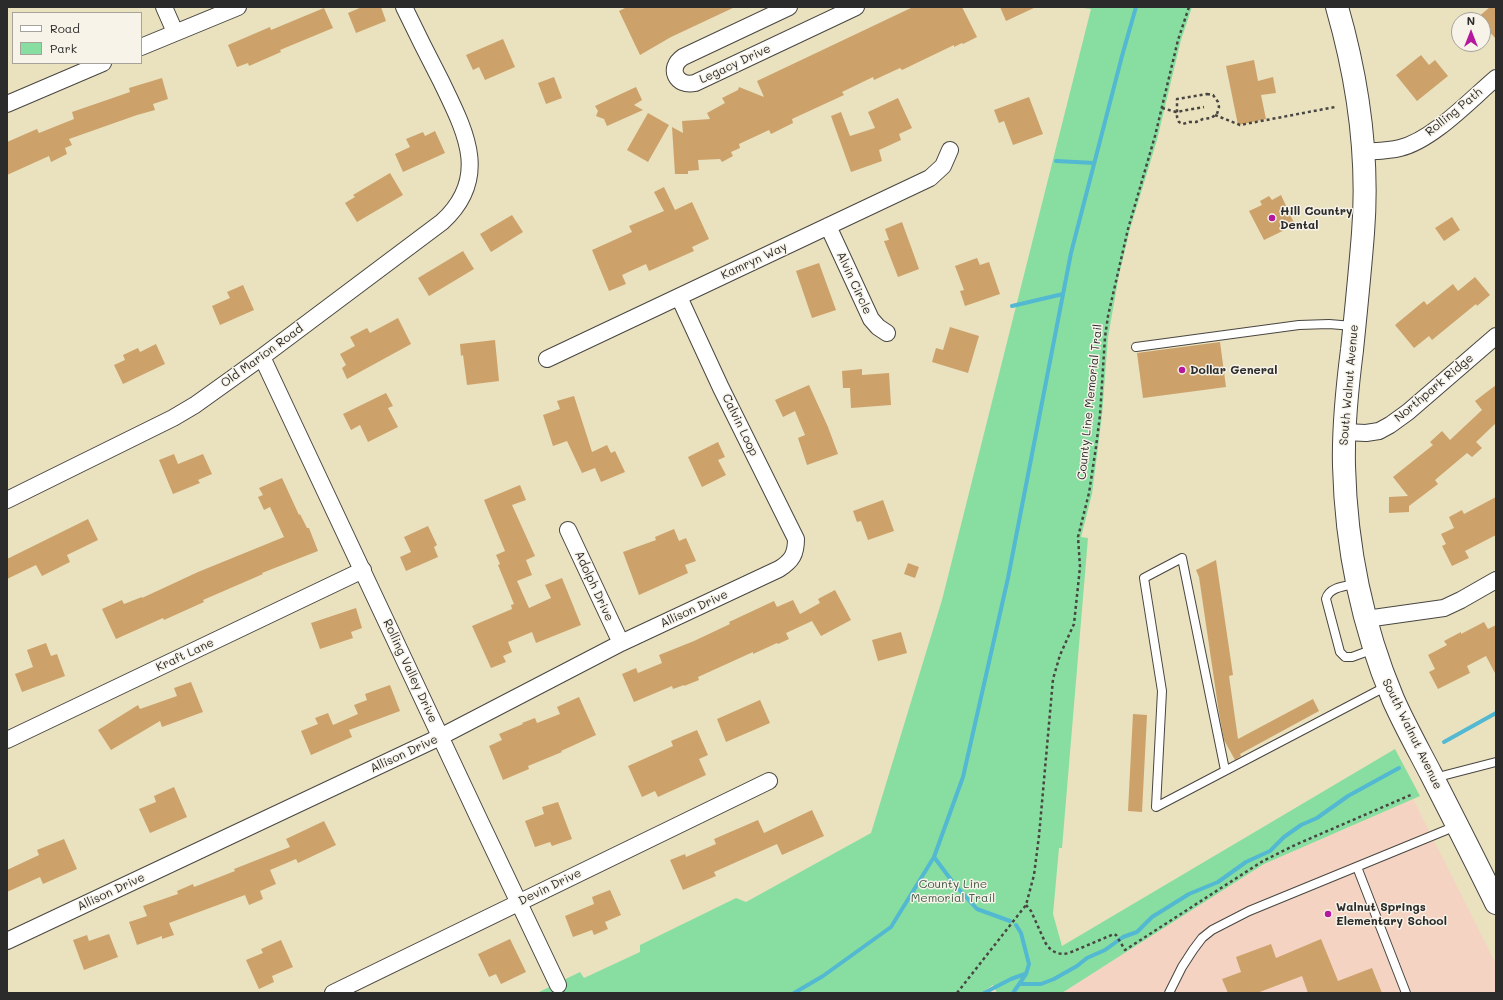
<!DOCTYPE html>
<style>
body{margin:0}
#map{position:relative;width:1503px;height:1000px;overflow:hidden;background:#eae1bf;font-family:Mali,sans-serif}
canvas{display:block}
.frame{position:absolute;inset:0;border:8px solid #2b2b2b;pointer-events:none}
.legend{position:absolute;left:12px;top:12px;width:130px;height:52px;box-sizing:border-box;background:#f7f3e8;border:1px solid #a5a39c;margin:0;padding:5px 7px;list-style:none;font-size:12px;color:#2b2b2b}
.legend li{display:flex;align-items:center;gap:8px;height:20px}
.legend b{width:20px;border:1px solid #a5a39c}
.north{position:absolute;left:1451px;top:12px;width:40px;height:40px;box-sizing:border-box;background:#f7f3e8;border:1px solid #a5a39c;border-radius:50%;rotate:0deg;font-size:11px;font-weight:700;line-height:16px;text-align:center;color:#2b2b2b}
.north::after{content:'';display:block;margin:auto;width:14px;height:18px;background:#b5179e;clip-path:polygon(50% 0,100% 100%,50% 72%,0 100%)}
</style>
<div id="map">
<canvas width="1503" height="1000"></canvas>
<div class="frame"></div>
<ul class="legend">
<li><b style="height:5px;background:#fff"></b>Road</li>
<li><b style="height:11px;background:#88dea1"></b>Park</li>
</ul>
<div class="north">N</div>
</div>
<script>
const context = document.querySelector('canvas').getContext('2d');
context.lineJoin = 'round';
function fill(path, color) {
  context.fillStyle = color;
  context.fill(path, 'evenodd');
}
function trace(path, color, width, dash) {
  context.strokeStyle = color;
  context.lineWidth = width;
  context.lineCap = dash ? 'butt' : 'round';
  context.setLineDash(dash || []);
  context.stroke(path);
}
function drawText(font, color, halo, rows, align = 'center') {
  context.font = font + ' Mali,sans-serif';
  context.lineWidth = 3;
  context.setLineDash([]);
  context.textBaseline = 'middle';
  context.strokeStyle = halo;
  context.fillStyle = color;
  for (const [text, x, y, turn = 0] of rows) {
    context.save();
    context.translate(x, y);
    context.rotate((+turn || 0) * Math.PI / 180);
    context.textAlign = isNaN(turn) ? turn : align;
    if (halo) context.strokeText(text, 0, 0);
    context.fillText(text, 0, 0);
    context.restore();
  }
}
const built = new Path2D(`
 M1413,799L1496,964V993H1062L1264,864Z`);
const green = new Path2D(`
 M1083,7H1192L1181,40L1157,140L1130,229L1119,275L1108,337L1102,415L1092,494L1081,537L1088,538L1062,848H1059L1053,914L1062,946L1395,749L1420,796L1264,864L1062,993H997L993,985L981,993H537L580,972L584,978L640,952V945L736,898L746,902L871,833L942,600L1091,9L1084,8Z`);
const stream = new Path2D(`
 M1056,161L1094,163
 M1012,306L1063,294
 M1444,742L1496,713
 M934,857L955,885L977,909L1010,921
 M1021,983L1022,984H1041L1054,979L1077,966L1087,958L1105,950L1123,937L1137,932L1152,917L1165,909L1189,894L1218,882L1246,862L1270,851L1284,837L1301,825L1317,818L1348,796L1399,768
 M794,993L823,976L891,927L934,857L963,777L1008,578L1071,253L1122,56L1136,7
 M984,993L1011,979L1025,974
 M1013,993L1026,974L1029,964L1021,933L1016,925`);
const building = new Path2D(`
 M362,7H381L386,21L356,33L348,13Z
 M627,7H735L671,37L640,55L619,11Z
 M913,7H962L977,37L963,44L962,43L954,47V45L902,70L900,68L874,80L873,77L842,92L844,95L792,119L793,123L771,134L769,130L739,144L740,148L731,152L733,156L722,162L720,159L698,160L699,170L688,171V174H675L672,127L683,133L682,121L710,119L707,113L725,103L722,98L738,90L739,87L764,97L757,81Z
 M1000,7H1036L1006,21Z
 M1490,7H1496V39L1483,25V20H1478L1477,18Z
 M324,8L333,28L280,50L281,52L249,66L248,63L237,67L228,45L270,27L271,30Z
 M503,39L515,67L485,80L479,67L473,70L466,55Z
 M1421,55L1429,65L1435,60L1448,76L1417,101L1396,75Z
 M1254,60L1258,81L1273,77L1276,93L1261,95L1266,119L1238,125L1226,66Z
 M554,77L562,98L546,104L538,83Z
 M162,78L168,99L153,104L155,110L137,115L69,139L72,145L65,148L67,154L51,162L49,156L7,175V142L37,129L39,133L74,119L72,112L130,92L129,88Z
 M636,87L642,100L634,105L643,110L607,126L604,119L596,116L598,111L595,106Z
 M1029,97L1043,134L1013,145L1004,121L999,123L994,110Z
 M898,98L912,128L899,134L901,140L879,150L882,161L851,172L831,116L841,112L850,136L875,128L868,112Z
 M648,113L669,125L648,162L627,150Z
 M435,131L445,153L403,172L395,154L410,147L406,139L423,132L425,136Z
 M390,173L403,195L357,222L345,203L355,197L353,195Z
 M664,187L675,210L692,202L709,239L692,247L694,251L649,271L646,264L622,275L626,284L609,291L592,250L632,232L629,226L664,211L654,192Z
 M1281,195L1295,225L1264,240L1249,211L1262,205L1260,201L1269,196L1272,200Z
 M512,215L523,232L491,252L480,234Z
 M1452,217L1460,230L1444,241L1435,228Z
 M902,222L919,269L898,277L884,241L889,240L885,229Z
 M463,251L474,269L429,296L418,278Z
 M977,258L980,265L989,262L1000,294L965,306L960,291L964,290L955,266Z
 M819,263L836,310L812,318L796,271Z
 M1475,277L1490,295L1477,306L1476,304L1432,340L1429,336L1414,348L1395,325L1424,301L1427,305L1453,284L1458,291Z
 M243,285L254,310L220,325L212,306L230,298L227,292Z
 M398,318L411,344L347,379L342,368L346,365L340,354L355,346L350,337L367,328L370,333Z
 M950,327L979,336L968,373L932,362L936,348L943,350Z
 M495,340L499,381L467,385L463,355L461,356L460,344Z
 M1220,342L1226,387L1143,398L1137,353Z
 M156,344L165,364L123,384L114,365L125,360L123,355L138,348L140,352Z
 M862,369V375L889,373L891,405L851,408L850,388H843L842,371Z
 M809,385L828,427L838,454L807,465L798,438L805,435L795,411L783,417L775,400Z
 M1496,385V423L1476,442L1482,448L1472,457L1467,453L1435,480L1438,484L1409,506V512L1389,513V497L1408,496L1393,477L1433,445L1430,442L1442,431L1450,440L1482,410L1475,401Z
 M386,393L393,406L388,408L398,427L368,442L360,425L351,430L343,414Z
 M574,396L592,452L607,445L611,453L615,451L625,472L601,482L595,468L582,473L567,441L553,446L543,415L560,409L557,401Z
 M718,442L725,457L718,460L726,475L702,487L688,457Z
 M174,454L178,464L203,454L212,474L198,480L200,483L173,494L159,460Z
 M282,478L299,515L300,514L307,528H309L318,551L262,573L263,574L203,600L204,602L164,620L163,618L116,639L102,609L122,600L124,604L142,597V598L198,572L284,537L270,507L264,510L258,497L263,495L259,488Z
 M520,485L526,500L512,505L535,556L526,560L532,575L517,581L529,608L551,598L545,585L562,578L581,625L536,643L532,632L508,642L512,652L503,656L506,662L491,668L472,626L512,609L511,605L514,604L498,565L500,564L496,555L505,551L484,500Z
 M1496,497V535L1465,551L1469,558L1452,566L1442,546L1446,544L1441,534L1454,528L1449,517L1462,510L1464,514Z
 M883,500L894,531L868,540L861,521L857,522L853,511Z
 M88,519L98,540L67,555L70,562L42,576L36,565L7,579V559Z
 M428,526L437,545L434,547L438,557L406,571L400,557L411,552L404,537Z
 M674,529L679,541L686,538L696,561L685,565L688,573L639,595L623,552L656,540L655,537Z
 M1216,560L1233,675L1229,676L1238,739L1313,699L1319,711L1240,754L1241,756L1235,760L1224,740L1219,713L1199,577L1196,570Z
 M908,563L919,567L915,578L904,574Z
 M835,590L851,620L821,636L812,621L786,633L789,639L778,644L777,643L753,654V652L698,677L699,680L684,686V685L673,689L672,686L634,702L622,674L636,668L638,673L662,663L659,655L694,641L730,624L729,622L774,601L777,607L793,600L800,614L820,603L818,599Z
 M356,608L362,628L351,632L353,638L320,649L311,623Z
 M1484,622L1488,629L1496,625V675L1486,656L1467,666L1470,673L1438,689L1429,672L1435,669L1428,655L1447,645L1444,641L1461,632V634Z
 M901,632L907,653L878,661L872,640Z
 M46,643L51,656L57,654L65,676L22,692L15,674L33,667L27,650Z
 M191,682L203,712L162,727L160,721L111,750L98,730L138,705L140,709L177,696L174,688Z
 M390,685L400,711L349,730L352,737L311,755L301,731L318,724L315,718L328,713L333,725L358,714L354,705L367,700L365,694Z
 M579,697L596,735L561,751L562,752L528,766L529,769L503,780L489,746L502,740L499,734L523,724L522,723L535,718L537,723L560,714L557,707Z
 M760,700L770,723L726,742L717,719Z
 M1133,714L1147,715L1142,812L1128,811Z
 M697,730L708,755L699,759L706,775L658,797L655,791L642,797L628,766L673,746L671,741Z
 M174,787L187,817L150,833L139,809L156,802L154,796Z
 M558,802L572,839L552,846L550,842L535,847L525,821L544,814L542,807Z
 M812,810L824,836L782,855L777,844L714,872L716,876L683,890L670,860L685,854L686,857L716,844L714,839L758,820L764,833Z
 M324,821L336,845L298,863L296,859L270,870L276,884L260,891L263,899L249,905L245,895L169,923L174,935L162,939V936L137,945L129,922L147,916L143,906L178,894L177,891L193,884L194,887L235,871L234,869L290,847L286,839Z
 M64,839L77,869L43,884L40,877L7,892V870L39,855L37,850Z
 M610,890L621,915L605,922L608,929L594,935L592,930L573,937L565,916L594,904L592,897Z
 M109,934L118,957L84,970L73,940L87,935L89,941Z
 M510,939L526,972L501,984L496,974L489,977L478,954Z
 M1321,939L1338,981L1372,968L1382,993H1308L1302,976L1257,993H1228L1222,979L1241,972L1236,957L1271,944L1276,958Z
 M281,940L293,967L272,976L274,982L259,989L246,960L263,953L261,949Z`);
const path = new Path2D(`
 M1207,94L1213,95L1218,102L1219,107L1217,114L1211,118L1203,119L1196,122H1189L1183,124L1179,122L1177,117V99Z
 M1162,108L1176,112L1204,107
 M1215,115L1240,125L1335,107
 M1026,905L1031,911L1045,942C1050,951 1058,956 1069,953L1114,934L1116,935L1125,950L1263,861L1295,845L1413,794
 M957,993L1026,905L1034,875L1039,836L1053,679L1060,655L1074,624L1080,567L1078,537L1089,493L1096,447L1100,415L1105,337L1108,316L1128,229L1155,136L1178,40L1189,7`);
const lane = new Path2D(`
 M1136,347L1299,325L1329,324L1353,326
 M1356,584C1345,586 1329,587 1326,599L1340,652L1345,657H1352L1374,649
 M1225,770L1182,558L1144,578L1162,691L1156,807L1387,686
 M1434,778L1496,762
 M1357,867L1406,993
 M1169,993L1182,967L1193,950L1202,938L1212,930L1249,911L1456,826`);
const street = new Path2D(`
 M164,7L175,32
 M789,7L683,57C667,68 676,87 695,83L856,7
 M141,47L238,7
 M7,104L103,63
 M1363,152C1375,151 1388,151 1400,148C1433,140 1470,100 1496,78
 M828,226L871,319L878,327L887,333
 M262,357L479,819L558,985
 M547,359L930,178L943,166L950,150
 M1344,432L1366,433L1379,431L1390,425L1408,412L1496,336
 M7,500L173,418L195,405L262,357L442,222C491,177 465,131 441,81C428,56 416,32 404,7
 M568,530L621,643
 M1366,619L1444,608L1461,600L1496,580
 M7,740L363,570
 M7,941L440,737L621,643L779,569C792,561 796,554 796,539L721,388L679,297
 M333,993L769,781`);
const secondary = new Path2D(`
 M1337,7C1358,80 1369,157 1363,233C1360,272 1356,311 1352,350C1347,389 1343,427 1344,466C1346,546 1362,625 1393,699C1404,724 1418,749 1431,774C1453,817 1475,860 1496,903`);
const markers = [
 [1272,218,4,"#b5179e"],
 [1182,370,4,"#b5179e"],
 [1328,914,4,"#b5179e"]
];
const streetNames = [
 ["Legacy Drive",735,64,-25],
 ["Rolling Path",1454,112,-39],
 ["Kamryn Way",754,261,-25],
 ["Alvin Circle",854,283,65],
 ["Old Marion Road",262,356,-36],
 ["South Walnut Avenue",1349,385,-85],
 ["Northpark Ridge",1434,388,-40],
 ["County Line Memorial Trail",1090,402,-84],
 ["Calvin Loop",740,425,64],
 ["Adolph Drive",594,586,65],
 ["Allison Drive",694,609,-25],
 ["Kraft Lane",185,655,-25],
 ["Rolling Valley Drive",410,671,65],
 ["South Walnut Avenue",1412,734,64],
 ["Allison Drive",404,754,-25],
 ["Devin Drive",550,887,-26],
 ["Allison Drive",111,892,-25]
];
const poiNames = [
 ["Hill Country",1280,211],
 ["Dental",1280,225],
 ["Dollar General",1190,370],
 ["Walnut Springs",1336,907],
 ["Elementary School",1336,921]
];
const parkNames = [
 ["County Line",953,884],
 ["Memorial Trail",953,898]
];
fill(built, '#f5d3c2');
fill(green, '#88dea1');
trace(stream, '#53b8d1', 4);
fill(building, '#cca26a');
trace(lane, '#484641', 10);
trace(street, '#484641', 18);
trace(secondary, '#484641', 24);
trace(path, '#484641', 2.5, [3, 3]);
trace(lane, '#fff', 8);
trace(street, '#fff', 16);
trace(secondary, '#fff', 22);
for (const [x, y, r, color] of markers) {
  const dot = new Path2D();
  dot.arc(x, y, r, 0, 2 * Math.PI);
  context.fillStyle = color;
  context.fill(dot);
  trace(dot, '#f7f3e8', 1.5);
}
drawText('12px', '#2b2b2b', '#f7f3e8', streetNames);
drawText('bold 12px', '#2b2b2b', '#f7f3e8', poiNames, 'left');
drawText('12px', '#425848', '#f7f3e8', parkNames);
</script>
